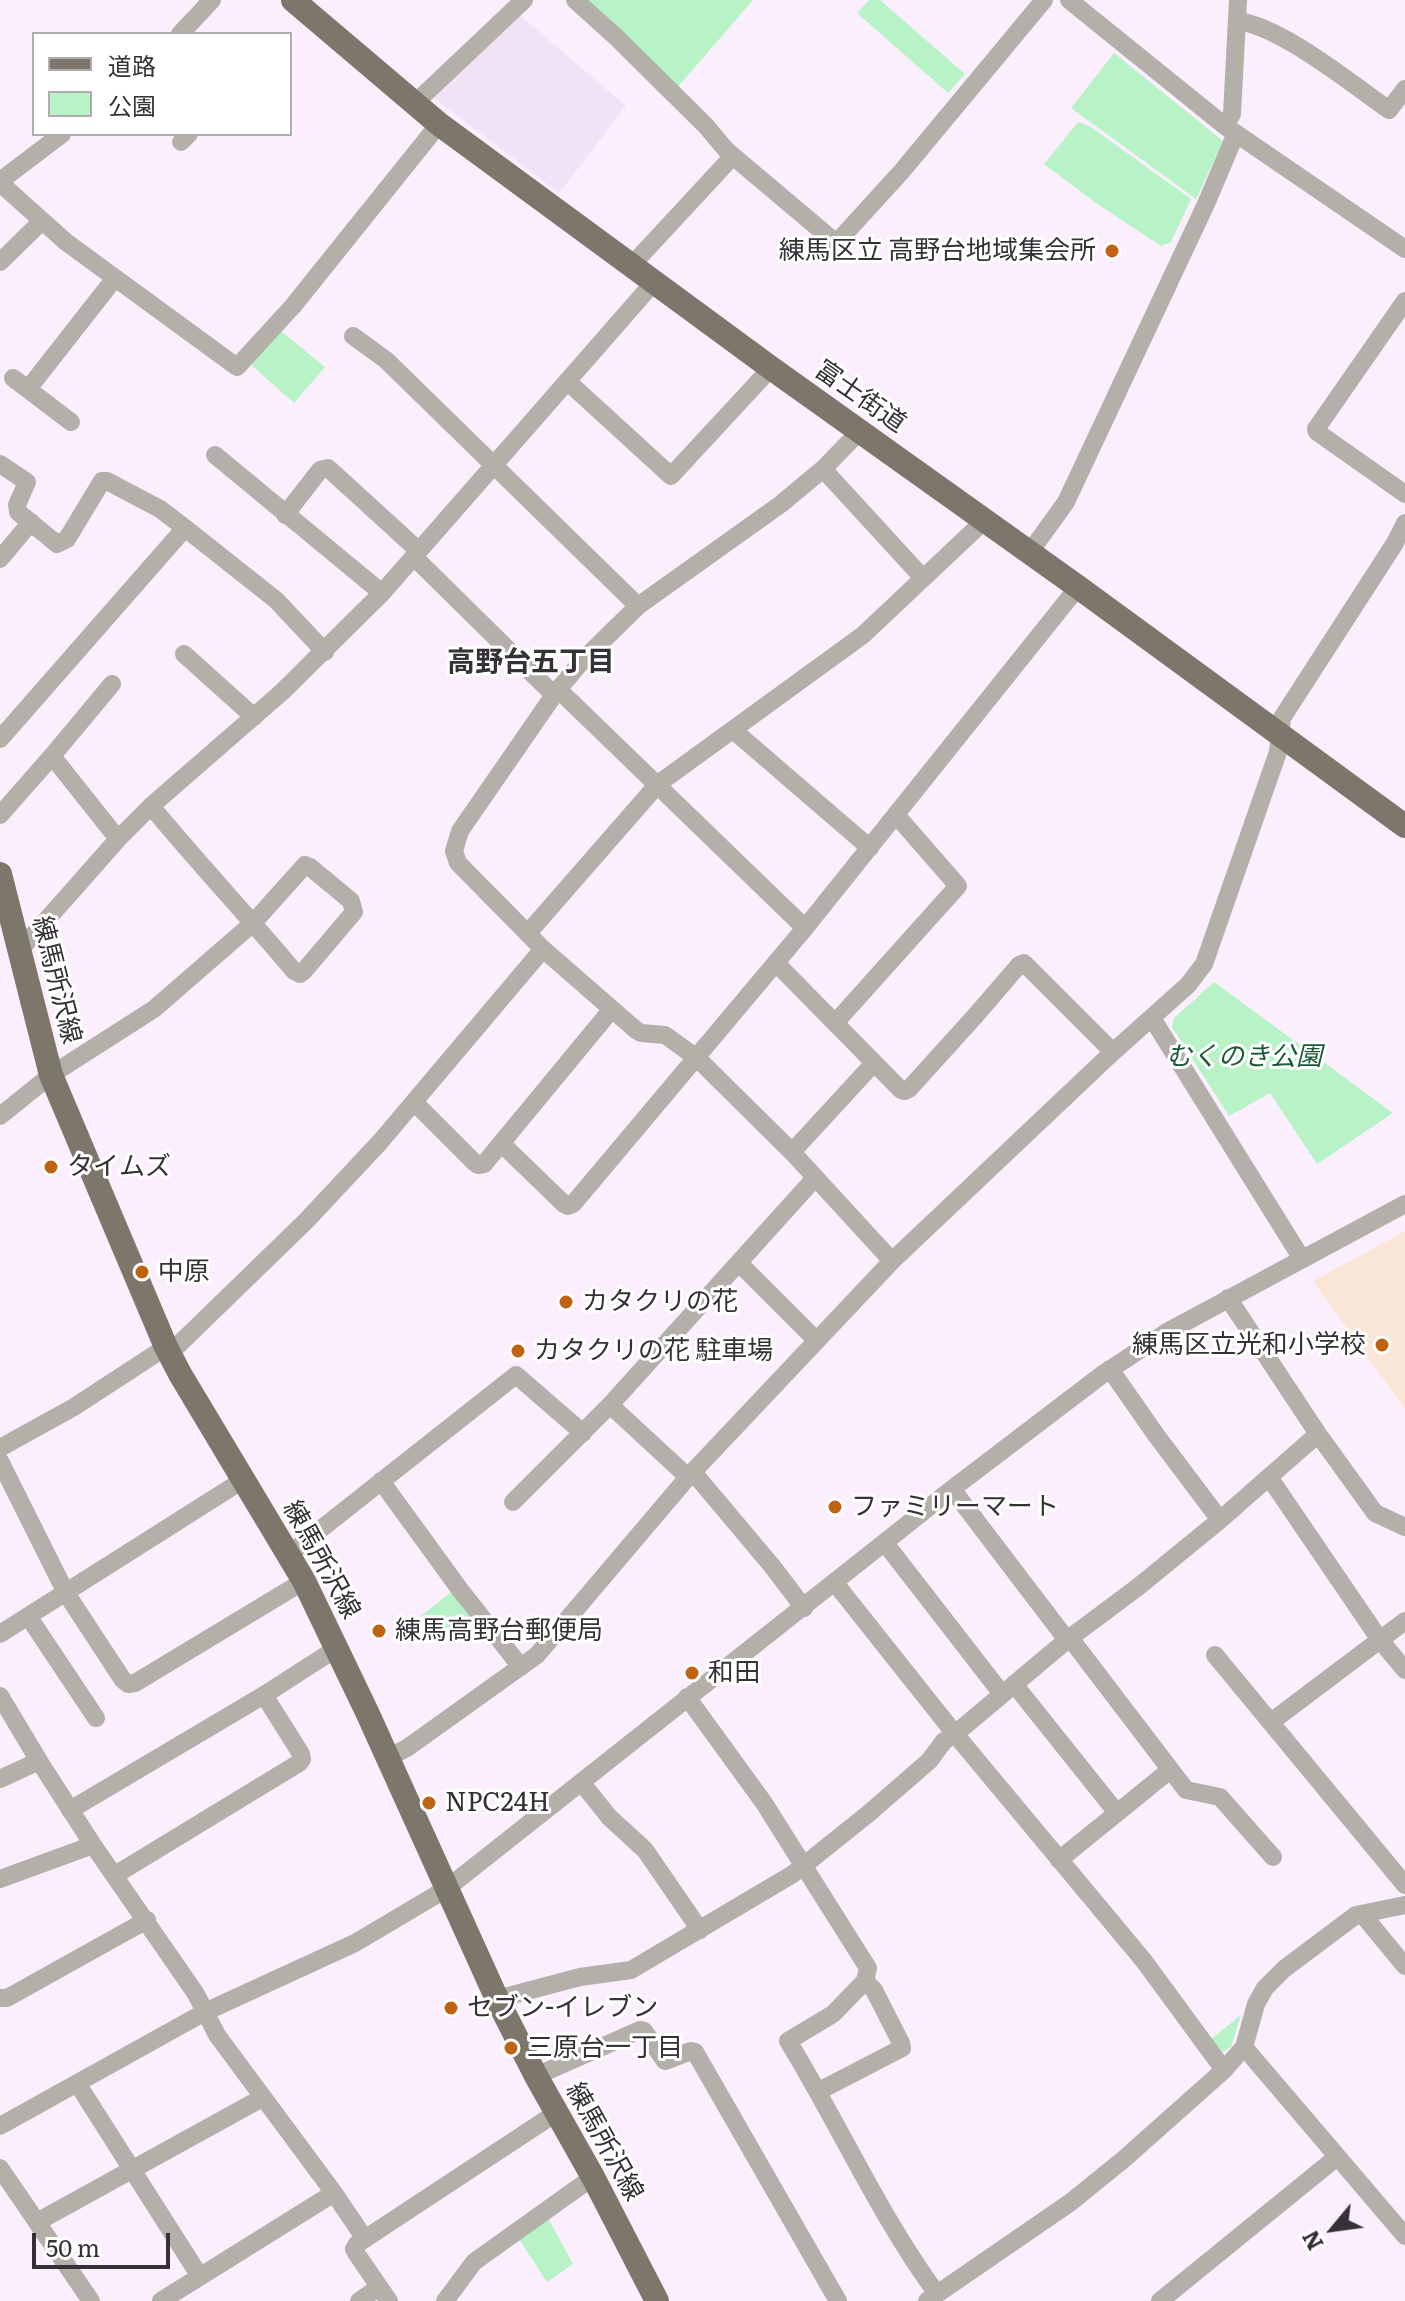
<!DOCTYPE html>
<meta charset="utf-8">
<style>
body{margin:0}
#map{position:relative;width:1405px;height:2301px;overflow:hidden;background:#fbeffe;font-family:Literata,"Noto Sans JP",serif}
canvas{display:block}
.legend{position:absolute;left:32px;top:32px;width:260px;height:104px;box-sizing:border-box;background:#fff;border:2px solid #aeadaf;margin:0;padding:10px 14px;list-style:none;font-size:24px;color:#353137}
.legend li{display:flex;align-items:center;gap:16px;height:40px}
.legend b{width:40px;border:2px solid #aeadaf}
.north{position:absolute;left:1293px;top:2189px;width:80px;height:80px;-webkit-text-stroke:6px #fff;paint-order:stroke;rotate:241deg;font-size:22px;font-weight:700;line-height:32px;text-align:center;color:#353137}
.north::after{content:'';display:block;margin:auto;width:28px;height:36px;background:#353137;clip-path:polygon(50% 0,100% 100%,50% 72%,0 100%)}
.scale{position:absolute;left:32px;top:2233px;width:138px;height:36px;box-sizing:border-box;border:4px solid #353137;border-top:0;padding-left:10px;font-size:24px;line-height:28px;white-space:nowrap;color:#353137;-webkit-text-stroke:6px #fff;paint-order:stroke}
</style>
<div id="map">
<canvas width="1405" height="2301"></canvas>
<ul class="legend">
<li><b style="height:10px;background:#7d766a"></b>道路</li>
<li><b style="height:22px;background:#b7f3c7"></b>公園</li>
</ul>
<div class="north">N</div>
<div class="scale">50 m</div>
</div>
<script>
const context = document.querySelector('canvas').getContext('2d');
context.lineJoin = 'round';
function fill(path, color) {
  context.fillStyle = color;
  context.fill(path, 'evenodd');
}
function trace(path, color, width, dash) {
  context.strokeStyle = color;
  context.lineWidth = width;
  context.lineCap = dash ? 'butt' : 'round';
  context.setLineDash(dash || []);
  context.stroke(path);
}
function drawText(font, color, halo, rows, align = 'center') {
  context.font = font + ' Literata,"Noto Sans JP",serif';
  context.lineWidth = 6;
  context.setLineDash([]);
  context.textBaseline = 'middle';
  context.strokeStyle = halo;
  context.fillStyle = color;
  for (const [text, x, y, turn = 0] of rows) {
    context.save();
    context.translate(x, y);
    context.rotate((+turn || 0) * Math.PI / 180);
    context.textAlign = isNaN(turn) ? turn : align;
    if (halo) context.strokeText(text, 0, 0);
    context.fillText(text, 0, 0);
    context.restore();
  }
}
const built = new Path2D(`
 M516,12L626,106L559,193L431,96Z`);
const education = new Path2D(`
 M1405,1231V1409L1313,1281Z`);
const green = new Path2D(`
 M583,0H753L676,89Z
 M869,0H880L965,74L948,93L857,13Z
 M1114,53L1223,141L1196,199L1071,108Z
 M1078,122L1091,127L1191,199L1171,242L1161,246L1096,203L1044,164Z
 M280,330L325,367L294,403L250,364Z
 M1214,982L1393,1113L1317,1164L1270,1093L1229,1116L1172,1027L1174,1018Z
 M451,1592L469,1616L439,1642L421,1616Z
 M1241,2015L1231,2047L1223,2052L1219,2050L1211,2039Z
 M548,2218L573,2264L547,2282L519,2239Z`);
const minor = new Path2D(`
 M575,0L615,36L706,126L727,151L835,242L840,239L902,171L1044,0
 M1069,0L1225,126L1405,249
 M1238,21C1282,27 1352,84 1389,110L1405,89
 M180,34L212,0
 M414,104L524,0
 M1225,126L1232,114L1238,0
 M181,142L189,134
 M0,181L62,134
 M0,183L66,242L237,367L293,306L439,124
 M0,262L42,221
 M631,266L733,156
 M1405,301L1316,429L1317,432L1405,494
 M353,336L386,360L638,606
 M13,378L71,422
 M567,381L671,476L771,368
 M28,389L115,278
 M860,431L823,469L781,504L638,606L583,660L556,692L460,831L454,851L458,863L543,949L636,1030L641,1033L665,1035L697,1058L792,1152L892,1261
 M215,455L382,593
 M0,464L27,482L17,505L18,512L57,544L67,539L102,481H107L160,509L185,528L276,600L325,652
 M823,469L923,578
 M285,515L320,470L328,468L419,551
 M1030,552L1066,502L1206,204L1236,133
 M414,557L548,689L564,695L805,928
 M0,559L31,522
 M184,654L254,717
 M733,730L870,848
 M0,739L185,528
 M52,756L112,684
 M0,815L52,756L118,839
 M528,933L658,784L863,635L985,520
 M20,950L118,839L151,806L282,692L382,593L654,282
 M776,963L901,1090L905,1091L909,1089L976,1015L1019,965L1024,963L1113,1052
 M1152,1018L1302,1259
 M835,1023L958,886L897,816
 M414,1102L474,1162L478,1165L484,1164L612,1009
 M0,1116L51,1075L154,1009L253,923L305,865L310,867L351,901L354,912L304,971L300,974L294,971C247,915 197,862 151,806
 M501,1143L564,1204L568,1206L573,1204L805,928L1078,587
 M792,1152L874,1063
 M739,1263L816,1340
 M1228,1298L1318,1434L1375,1513L1405,1527
 M170,1353L306,1221L380,1142L543,949
 M1110,1369L1156,1435L1220,1520
 M610,1405L688,1477
 M0,1448L74,1407L166,1347
 M0,1461L66,1593L123,1680L128,1684L135,1683L304,1581
 M693,1472L772,1566L804,1608
 M1269,1477L1380,1640L1405,1670
 M381,1481L461,1591L521,1667
 M952,1489L1067,1640
 M513,1502L610,1405L815,1178
 M885,1543L1002,1694
 M288,1555L516,1375L583,1433
 M835,1583L955,1734L1144,1961L1224,2070
 M28,1616L96,1718
 M0,1634L243,1480
 M1070,1638L1186,1790L1220,1797L1273,1857
 M1215,1655L1405,1885
 M1014,1684L1117,1813
 M0,1696L39,1761L93,1845L196,1994L217,2035L334,2193L365,2239
 M687,1697L764,1803L868,1968L865,1981L874,1990L901,2043L902,2048L819,2091
 M1271,1722L1405,1621
 M387,1758L407,1748L537,1655L688,1477L892,1261L1113,1052L1188,985L1204,964L1278,752L1282,718L1395,543L1405,523
 M0,1779L39,1761
 M582,1783L609,1817L645,1850L700,1930
 M70,1810L264,1695L337,1648
 M1059,1860L1170,1770
 M115,1875L299,1763L302,1759L301,1754L264,1695
 M0,1879L93,1845
 M1362,1914L1405,1966
 M865,1981L833,2014L788,2041C839,2124 879,2215 937,2294
 M0,1998H7L147,1920
 M497,1999L580,1977L631,1970L793,1874L868,1814L929,1761L944,1741L955,1734L1067,1640L1138,1587L1220,1520L1318,1434
 M1244,2047L1405,2236
 M536,2076L640,2030L644,2031L665,2061L691,2051L695,2052L838,2301
 M77,2083L199,2275
 M0,2126L205,2012L355,1943L446,1889L952,1489L1103,1374L1167,1332L1405,1204
 M0,2168L91,2301
 M37,2222L262,2098
 M161,2301L334,2193
 M359,2301L379,2287
 M389,2301L356,2253L354,2249L357,2244L556,2113
 M445,2301L474,2262L593,2177
 M927,2301L1071,2202L1124,2159L1224,2070L1244,2047L1256,2004L1265,1988L1284,1969L1356,1915L1405,1905
 M1160,2301L1337,2157`);
const major = new Path2D(`
 M293,0L439,124L771,368L1078,587L1405,826
 M0,874L51,1075L166,1347L180,1374L304,1581L367,1712L497,1999L536,2076L593,2177L657,2301`);
const markers = [
 [1112,251,8,"#bf6212"],
 [51,1167,8,"#bf6212"],
 [142,1272,8,"#bf6212"],
 [566,1302,8,"#bf6212"],
 [1382,1345,8,"#bf6212"],
 [518,1351,8,"#bf6212"],
 [835,1507,8,"#bf6212"],
 [379,1631,8,"#bf6212"],
 [692,1673,8,"#bf6212"],
 [429,1803,8,"#bf6212"],
 [451,2008,8,"#bf6212"],
 [511,2048,8,"#bf6212"]
];
const poiNames = [
 ["練馬区立 高野台地域集会所",1096,251,"right"],
 ["タイムズ",67,1167],
 ["中原",158,1272],
 ["カタクリの花",582,1302],
 ["練馬区立光和小学校",1366,1345,"right"],
 ["カタクリの花 駐車場",534,1351],
 ["ファミリーマート",851,1507],
 ["練馬高野台郵便局",395,1631],
 ["和田",708,1673],
 ["NPC24H",445,1803],
 ["セブン-イレブン",467,2008],
 ["三原台一丁目",527,2048]
];
const streetNames = [
 ["富士街道",860,397,35],
 ["練馬所沢線",56,980,76],
 ["練馬所沢線",321,1560,61],
 ["練馬所沢線",604,2142,61]
];
const parkNames = [
 ["むくのき公園",1244,1057]
];
const neighbourhoodNames = [
 ["高野台五丁目",531,663]
];
fill(built, '#f2e2f6');
fill(education, '#f9e6d6');
fill(green, '#b7f3c7');
trace(minor, '#b3afa9', 18);
trace(major, '#7d766a', 24);
for (const [x, y, r, color] of markers) {
  const dot = new Path2D();
  dot.arc(x, y, r, 0, 2 * Math.PI);
  context.fillStyle = color;
  context.fill(dot);
  trace(dot, '#fff', 3);
}
drawText('26px', '#353137', '#fff', poiNames, 'left');
drawText('26px', '#353137', '#fff', streetNames);
drawText('italic 26px', '#195c34', '#fff', parkNames);
drawText('bold 28px', '#353137', '#fff', neighbourhoodNames);
</script>
